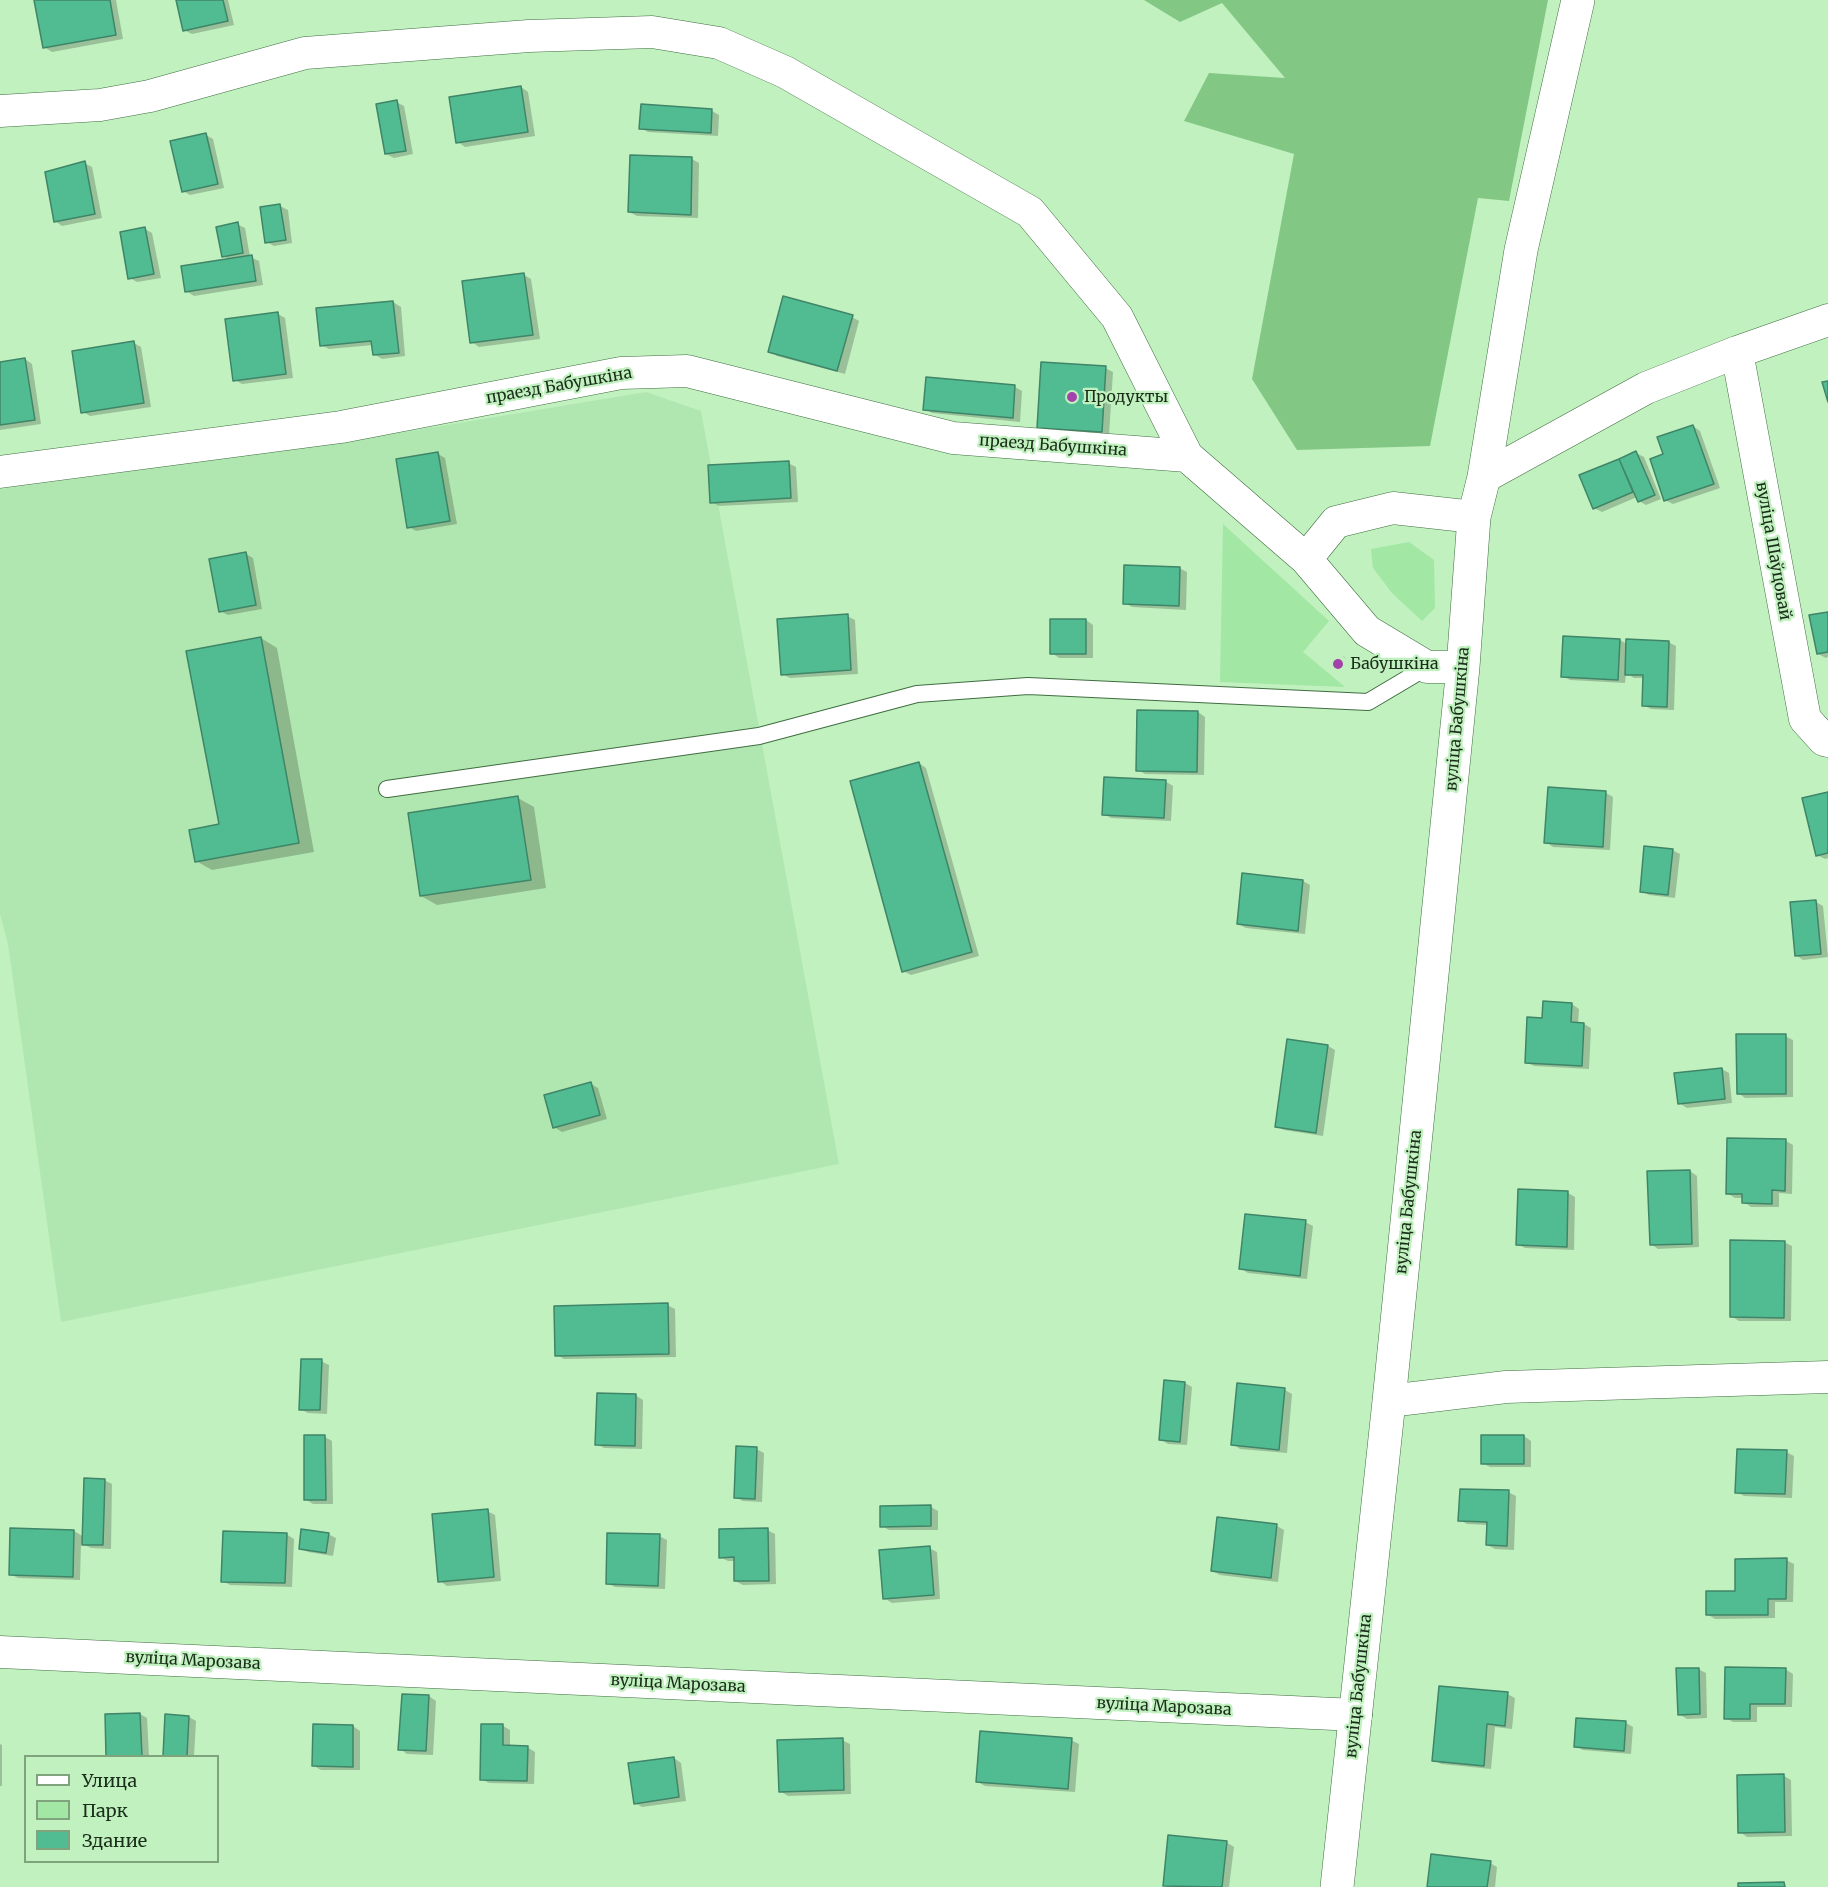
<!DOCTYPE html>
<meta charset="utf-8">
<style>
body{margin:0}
#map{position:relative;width:1828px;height:1887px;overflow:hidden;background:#c0f1bf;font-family:Merriweather,serif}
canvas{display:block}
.legend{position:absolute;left:24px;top:1755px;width:195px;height:108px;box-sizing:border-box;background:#c0f1bf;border:2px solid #7ea37d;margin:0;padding:8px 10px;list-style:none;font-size:18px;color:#1a2d1a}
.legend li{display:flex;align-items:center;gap:12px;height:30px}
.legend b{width:30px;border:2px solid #7ea37d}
</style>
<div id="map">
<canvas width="1828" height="1887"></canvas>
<ul class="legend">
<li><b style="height:8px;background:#fff"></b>Улица</li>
<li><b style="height:16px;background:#a2e7a3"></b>Парк</li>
<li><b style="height:16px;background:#51bc92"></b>Здание</li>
</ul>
</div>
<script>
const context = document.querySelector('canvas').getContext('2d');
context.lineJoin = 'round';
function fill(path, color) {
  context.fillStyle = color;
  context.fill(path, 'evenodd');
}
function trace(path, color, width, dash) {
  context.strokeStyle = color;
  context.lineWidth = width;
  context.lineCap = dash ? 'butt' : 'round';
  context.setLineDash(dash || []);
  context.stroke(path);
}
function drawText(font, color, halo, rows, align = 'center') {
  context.font = font + ' Merriweather,serif';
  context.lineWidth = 4.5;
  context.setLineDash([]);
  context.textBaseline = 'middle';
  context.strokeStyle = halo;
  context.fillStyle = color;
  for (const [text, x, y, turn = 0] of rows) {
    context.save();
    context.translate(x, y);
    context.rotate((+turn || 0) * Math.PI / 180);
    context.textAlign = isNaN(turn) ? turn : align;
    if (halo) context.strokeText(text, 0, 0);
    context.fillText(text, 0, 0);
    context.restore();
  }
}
const built = new Path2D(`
 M646,392L701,411L839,1164L61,1322L8,944L0,914V489L344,442Z`);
const green = new Path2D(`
 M1223,524L1329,621L1303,652L1345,687L1220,682Z
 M1409,542L1434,560L1435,608L1422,621L1392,593L1373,568L1371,549Z`);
const forest = new Path2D(`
 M1144,0H1548L1509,201L1478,198L1430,446L1297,450L1252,379L1294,154L1184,121L1209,73L1285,78L1222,3L1180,22Z`);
const shadow = new Path2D(`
 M36,0H116L123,39L52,52L44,47Z
 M177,0H228L234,25L192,34L184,30Z
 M521,87L528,92L535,136L465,147L458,142Z
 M396,102L404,106L413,154L394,158L386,154Z
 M712,111L719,115L718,136L648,132L641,128Z
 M206,135L213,139L224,188L190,195L183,191Z
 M631,156L692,159L699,163L698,218L637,216L629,212Z
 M84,163L92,167L102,218L62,226L55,221Z
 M280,206L288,210L292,243L274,246L267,242Z
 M237,224L245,228L250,257L259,261L263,285L194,296L186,291L230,260L223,256Z
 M145,229L152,233L161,278L137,282L130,278Z
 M524,275L531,279L540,339L479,347L472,342Z
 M393,302L401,307L405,356L382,359L374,354L373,345L329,349L321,345Z
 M278,314L285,318L293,378L242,384L235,380Z
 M852,317L859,321L845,374L777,356L770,351Z
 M134,343L141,347L151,407L90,416L83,412Z
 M25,359L32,364L41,424L0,430V363Z
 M1105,368L1113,372L1109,435L1046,431L1039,427Z
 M927,379L1015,387L1022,391L1020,422L932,413L925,409Z
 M1693,426L1700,431L1720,488L1673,504L1665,500V455Z
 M1636,453L1644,457L1661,499L1646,505L1639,501L1637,497L1602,512L1594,508L1581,476Z
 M438,454L445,458L457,524L416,531L409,527Z
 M788,463L796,467L798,502L719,506L712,502Z
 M246,554L253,558L262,609L228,615L220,611Z
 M1179,568L1187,572L1186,610L1132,607L1125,603Z
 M1828,613V657L1826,658L1818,654Z
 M847,616L855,620L858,674L790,678L782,674Z
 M1086,620L1093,625V658H1059L1052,653Z
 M261,638L277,648L314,852L212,870L196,861L221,826Z
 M1620,640L1628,645L1668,642L1676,646L1674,710L1651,709L1643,705L1644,678H1634L1626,673L1625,683L1570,680L1563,676Z
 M1198,712L1205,717L1204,775L1145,774L1138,770Z
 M919,763L926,768L979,956L911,975L903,971Z
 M1165,781L1173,786L1171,821L1111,818L1104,814Z
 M1549,789L1606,793L1613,797L1610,850L1553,847L1546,842Z
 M1828,793V858L1825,859L1817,855Z
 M518,798L534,807L546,888L437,905L421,896Z
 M1672,850L1680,854L1675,898L1649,895L1641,891Z
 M1244,875L1303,881L1310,885L1305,934L1246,928L1238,924Z
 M1816,902L1823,906L1828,957L1803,960L1796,955Z
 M1572,1004L1579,1009L1578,1024H1584L1591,1028L1589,1069L1534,1066L1526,1062L1544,1019Z
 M1785,1036L1793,1040V1097L1745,1098L1738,1093Z
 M1328,1046L1335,1050L1323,1136L1284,1130L1276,1126Z
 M1722,1069L1729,1073L1732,1103L1687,1108L1679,1103Z
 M591,1084L598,1088L607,1119L562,1132L554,1127Z
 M1786,1141L1793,1145L1792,1194L1779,1193V1207H1751L1744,1202V1198H1735L1727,1193Z
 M1690,1171L1697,1176L1699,1247L1658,1249L1651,1244Z
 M1519,1191L1568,1193L1575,1197L1574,1250L1525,1248L1517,1244Z
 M1305,1222L1313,1226L1307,1279L1248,1273L1240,1268Z
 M1784,1242L1792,1246L1791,1321H1739L1731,1316Z
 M667,1305L675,1309L676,1357L564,1359L557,1355Z
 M321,1361L329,1365L327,1414L308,1413L300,1409Z
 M1185,1383L1192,1387L1187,1445L1168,1444L1160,1439Z
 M1285,1390L1292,1394L1287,1453L1240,1449L1233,1444Z
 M635,1395L643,1400L642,1449L604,1448L597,1444Z
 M1524,1436L1531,1441V1467H1490L1482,1463Z
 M325,1437L332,1441L333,1504H313L305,1499Z
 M756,1449L764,1453L762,1502L743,1501L735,1497Z
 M1786,1452L1794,1456L1792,1498L1744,1496L1737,1492Z
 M104,1480L112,1484L111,1549L91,1548L81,1543L80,1580L18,1578L10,1574L74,1531L84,1537Z
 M1508,1492L1516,1496L1514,1550L1495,1549L1487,1545L1488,1525L1467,1524L1460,1520Z
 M931,1507L938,1511V1530H889L882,1526Z
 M487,1511L495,1515L501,1581L447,1586L440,1581Z
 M1277,1526L1284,1530L1278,1582L1220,1575L1212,1571Z
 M767,1530L775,1534L776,1584L743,1585L735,1581V1561H728L720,1557Z
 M286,1534L294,1539L292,1587L230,1585L223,1581Z
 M328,1534L336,1538L333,1556L308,1552L300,1548Z
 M659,1536L667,1540L665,1589L615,1587L607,1583Z
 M929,1548L937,1552L940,1599L892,1603L884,1598Z
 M1786,1560L1794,1564L1793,1602H1775V1618L1715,1619L1707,1614L1736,1592Z
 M1698,1669L1706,1673L1707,1718L1687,1719L1679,1714Z
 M1785,1669L1793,1674L1792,1707H1757V1722H1733L1726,1718Z
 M1507,1694L1515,1698L1512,1729L1495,1727L1491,1769L1441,1764L1434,1760Z
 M429,1696L436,1701L433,1755L407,1754L400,1749Z
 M140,1714L147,1718L149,1756H108L106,1715Z
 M167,1716L189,1717L196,1721L194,1756H165Z
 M1626,1723L1633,1727L1631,1754L1583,1750L1576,1746Z
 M353,1726L360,1731V1770H321L314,1766Z
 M503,1726L510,1730V1747H527L535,1752L534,1784L489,1783L481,1779Z
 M842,1740L850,1744L851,1794L788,1796L780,1791Z
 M1071,1740L1079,1744L1075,1792L985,1786L978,1782Z
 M0,1744L2,1745V1786H0Z
 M674,1758L681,1763L686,1801L642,1807L635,1803Z
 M1784,1776L1791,1780L1792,1836L1747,1837L1740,1832Z
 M1226,1842L1234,1847L1229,1887H1168L1165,1885Z
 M1490,1863L1497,1867L1495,1887H1429Z`);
const building = new Path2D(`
 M34,0H110L116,35L43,48Z
 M176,0H223L228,21L183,31Z
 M521,86L528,132L456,143L449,97Z
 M397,100L406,151L385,154L376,104Z
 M641,104L712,109L711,133L639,129Z
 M206,133L218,184L182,192L170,141Z
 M630,155L692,157L691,215L628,212Z
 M85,161L95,214L54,222L45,172Z
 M280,204L286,240L265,243L260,207Z
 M238,222L243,253L222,257L216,227Z
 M145,227L154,274L128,279L120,232Z
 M252,255L256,281L185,292L181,266Z
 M524,273L533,335L470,343L462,281Z
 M783,296L853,315L837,371L768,352Z
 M393,301L399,353L373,355L371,341L320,346L316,308Z
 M278,312L286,374L233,381L225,319Z
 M134,341L144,403L81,413L72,351Z
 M25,358L35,420L0,425V362Z
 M1041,362L1106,366L1102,432L1037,428Z
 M926,377L1015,385L1013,418L923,410Z
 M1828,381V402L1822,382Z
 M1693,425L1714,484L1664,501L1650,459L1663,454L1657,437Z
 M1636,451L1655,495L1638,502L1619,459Z
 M438,452L450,521L407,528L396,459Z
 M1619,459L1633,492L1593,509L1579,475Z
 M789,461L791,498L710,503L708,465Z
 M246,552L256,605L219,612L209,559Z
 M1124,565L1180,567L1179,606L1123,604Z
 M1828,612V652L1817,654L1809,615Z
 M848,614L851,670L781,675L777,619Z
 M1050,619H1086V654H1050Z
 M1563,636L1620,639L1618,680L1561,677Z
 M261,637L299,843L195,862L189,830L219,824L186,651Z
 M1626,639L1669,641L1667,707L1642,706L1643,675H1625Z
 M1137,710L1198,711L1197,772L1136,771Z
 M919,762L972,952L902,972L850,781Z
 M1104,777L1166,780L1164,818L1102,815Z
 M1548,787L1606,791L1603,847L1544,843Z
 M1828,792V853L1816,856L1802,798Z
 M518,796L531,880L420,896L408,813Z
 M1644,846L1673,849L1668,895L1640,892Z
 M1242,873L1303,880L1298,931L1237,924Z
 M1816,900L1821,954L1795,956L1790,902Z
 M1543,1001L1572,1003L1571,1022L1584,1023L1582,1066L1525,1063L1527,1017L1542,1018Z
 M1736,1034H1786V1094H1737Z
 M1287,1039L1328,1045L1316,1133L1275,1127Z
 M1722,1068L1725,1099L1678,1104L1674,1073Z
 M591,1082L600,1115L553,1128L544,1095Z
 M1727,1138L1786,1139L1785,1191L1772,1190V1204L1742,1203V1194H1726Z
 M1690,1170L1692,1244L1650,1245L1647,1171Z
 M1518,1189L1568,1191L1567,1247L1516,1245Z
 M1245,1214L1306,1220L1300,1276L1239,1269Z
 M1730,1240L1785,1241L1784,1318L1730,1317Z
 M668,1303L669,1354L555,1356L554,1306Z
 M301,1359H322L320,1410H299Z
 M1164,1380L1185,1382L1180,1442L1159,1440Z
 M1237,1383L1285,1388L1279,1450L1231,1445Z
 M597,1393L636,1394L635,1446L595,1445Z
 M304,1435H325L326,1500H304Z
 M1481,1435H1524V1464H1481Z
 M736,1446L757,1447L755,1499L734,1498Z
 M1737,1449L1787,1450L1785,1494L1735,1493Z
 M84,1478L105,1479L103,1545H82Z
 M1460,1489L1509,1490L1507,1546L1486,1545L1487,1522L1458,1521Z
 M931,1505V1526L880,1527V1506Z
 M488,1509L494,1577L438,1582L432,1514Z
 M1217,1517L1277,1524L1271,1578L1211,1571Z
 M10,1528L74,1530L73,1577L9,1575Z
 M768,1528L769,1581H734V1557L719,1558V1529Z
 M301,1529L329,1533L326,1553L299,1549Z
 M223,1531L287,1533L285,1583L221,1582Z
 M607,1533L660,1534L658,1586L606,1584Z
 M930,1546L934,1595L883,1599L879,1550Z
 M1787,1558L1786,1599H1768V1615H1706V1591H1735V1559Z
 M1725,1667L1786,1668L1785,1704H1750V1719H1724Z
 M1676,1668H1699L1700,1714L1678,1715Z
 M1439,1686L1508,1692L1505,1726L1487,1724L1484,1766L1432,1761Z
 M402,1694L429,1695L426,1751L398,1750Z
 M140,1713L142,1756H106L105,1714Z
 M165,1714L189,1716L187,1756H163Z
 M1576,1718L1626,1721L1624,1751L1574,1747Z
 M313,1724L353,1725V1767L312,1766Z
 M481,1724H503V1745L528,1746L527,1781L480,1780Z
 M980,1731L1072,1738L1068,1789L976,1782Z
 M843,1738L844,1790L779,1792L777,1740Z
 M674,1757L679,1797L634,1804L628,1763Z
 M1784,1774L1785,1832L1738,1833L1737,1775Z
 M1168,1835L1227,1841L1222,1887L1163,1886Z
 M1431,1854L1491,1861L1487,1887H1427Z
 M1784,1882L1785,1887H1738V1883Z`);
const path = new Path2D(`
 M1338,664L1344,657`);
const service = new Path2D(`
 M387,789L759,736L917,694L1028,686L1368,702L1427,667`);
const minor = new Path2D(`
 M0,111L100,105L150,96L305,53L529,36L652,32L719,43L785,72L1030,212L1117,317L1187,456L1306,559L1367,631L1427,667H1463
 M1737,352L1805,719L1824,740L1828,741
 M0,472L341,427L621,373L687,371L953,438L1187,456
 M1484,477L1646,388L1737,352L1828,320
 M1306,559L1336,522L1393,508L1474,517
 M1389,1401L1506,1387L1828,1377
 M0,1652L1356,1715`);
const tertiary = new Path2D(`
 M1337,1887L1389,1401L1463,667L1474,517L1484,477L1521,250L1578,0`);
const markers = [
 [1072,397,6,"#a242aa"],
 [1338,664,6,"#a242aa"]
];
const streetNames = [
 ["праезд Бабушкіна",559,386,-10],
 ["праезд Бабушкіна",1053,446,4],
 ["вуліца Шаўцовай",1773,551,80],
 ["вуліца Бабушкіна",1458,719,-85],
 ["вуліца Бабушкіна",1409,1202,-84],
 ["вуліца Марозава",193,1661,3],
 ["вуліца Марозава",678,1684,3],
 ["вуліца Бабушкіна",1359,1686,-84],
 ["вуліца Марозава",1164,1707,3]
];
const poiNames = [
 ["Продукты",1084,397],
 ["Бабушкіна",1350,664]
];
fill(built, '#b0e7b0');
fill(green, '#a2e7a3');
fill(forest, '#83c784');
fill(shadow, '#0003');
fill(building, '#51bc92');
trace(building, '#3f8568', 1.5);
trace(service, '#406d41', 18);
trace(minor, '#406d41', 33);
trace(tertiary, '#406d41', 34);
trace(path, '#709370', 4, [6, 3]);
trace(service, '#fff', 16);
trace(minor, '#fff', 32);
trace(tertiary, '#fff', 33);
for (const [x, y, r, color] of markers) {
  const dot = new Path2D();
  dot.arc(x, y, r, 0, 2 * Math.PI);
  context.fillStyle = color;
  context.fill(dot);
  trace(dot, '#c0f1bf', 2);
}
drawText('16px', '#1a2d1a', '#c0f1bf', streetNames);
drawText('16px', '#1a2d1a', '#c0f1bf', poiNames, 'left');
</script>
